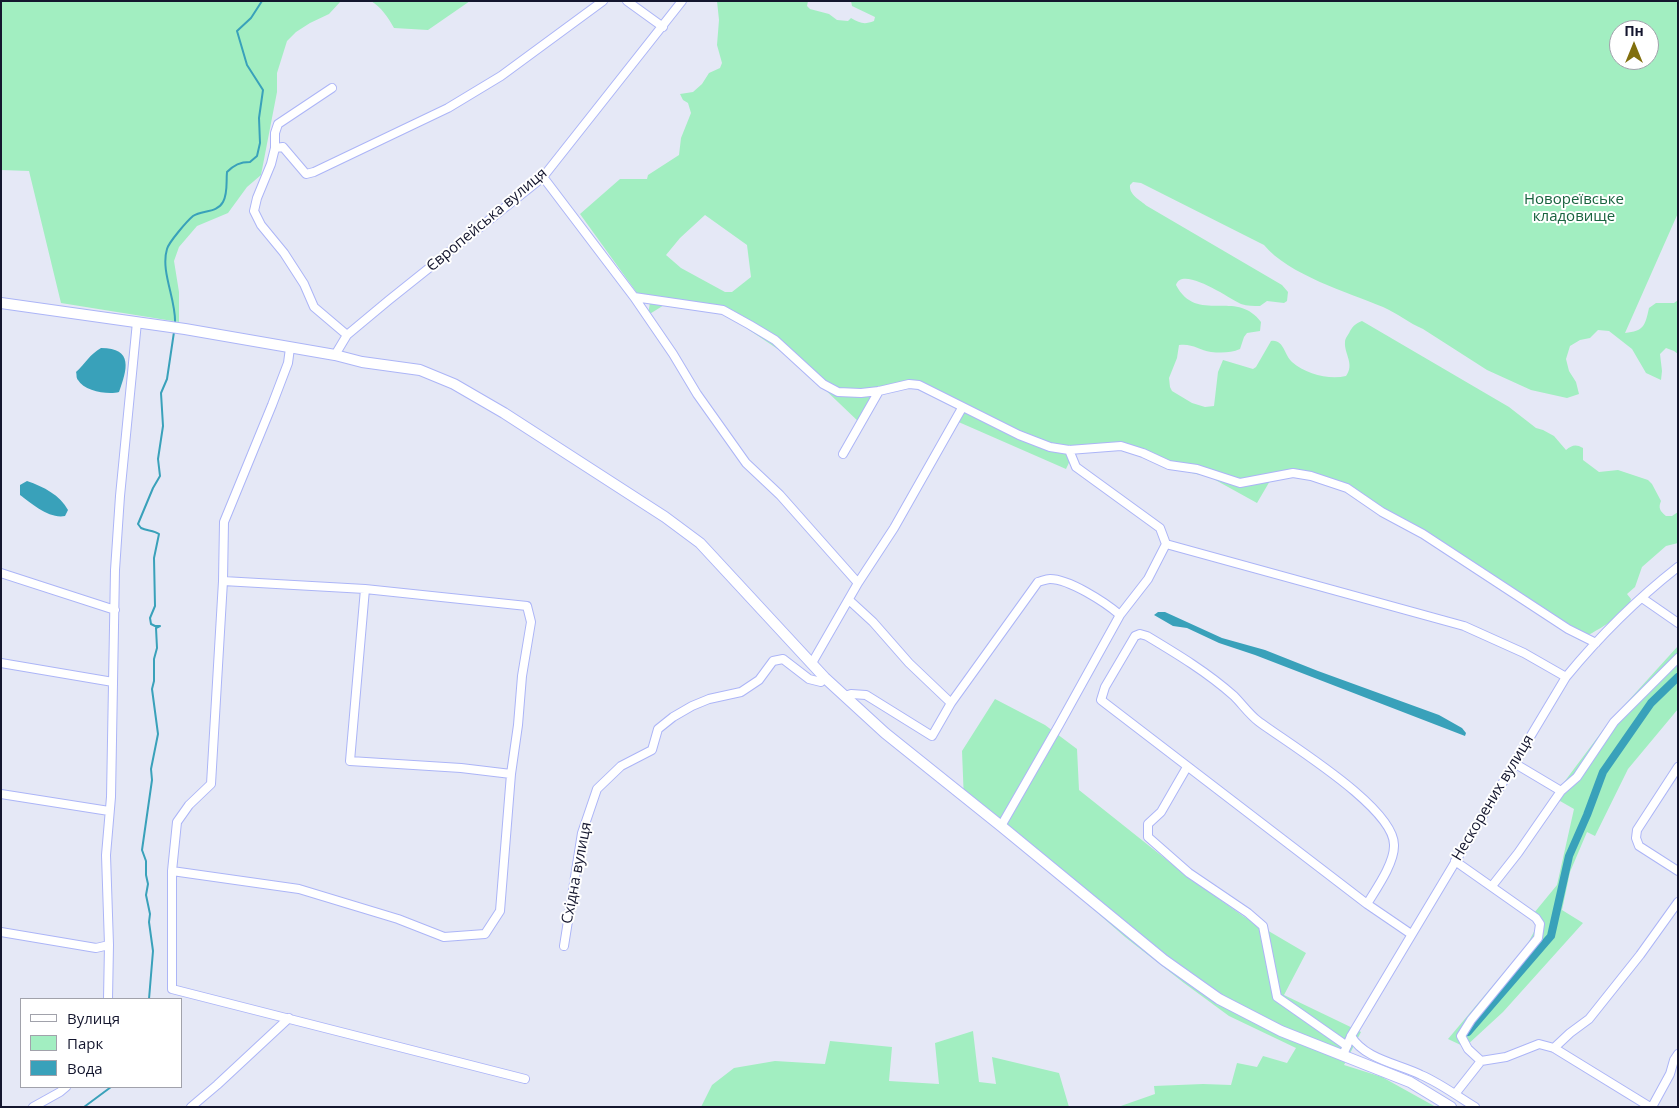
<!DOCTYPE html>
<meta charset="utf-8">
<style>
body{margin:0}
#map{position:relative;width:1679px;height:1108px;overflow:hidden;background:#e5e8f6;font-family:"Open Sans",sans-serif}
canvas{display:block}
.frame{position:absolute;inset:0;border:2px solid #14162e;pointer-events:none}
.legend{position:absolute;left:20px;top:998px;width:162px;height:90px;box-sizing:border-box;background:#fff;border:1px solid #a1a2ab;margin:0;padding:6px 9px;list-style:none;font-size:15px;color:#14162e}
.legend li{display:flex;align-items:center;gap:10px;height:25px}
.legend b{width:25px;border:1px solid #a1a2ab}
.north{position:absolute;left:1609px;top:20px;width:50px;height:50px;box-sizing:border-box;background:#fff;border:1px solid #a1a2ab;border-radius:50%;rotate:0deg;font-size:14px;font-weight:700;line-height:20px;text-align:center;color:#14162e}
.north::after{content:'';display:block;margin:auto;width:18px;height:22px;background:#816f0d;clip-path:polygon(50% 0,100% 100%,50% 72%,0 100%)}
</style>
<div id="map">
<canvas width="1679" height="1108"></canvas>
<div class="frame"></div>
<ul class="legend">
<li><b style="height:6px;background:#fff"></b>Вулиця</li>
<li><b style="height:14px;background:#a2eec1"></b>Парк</li>
<li><b style="height:14px;background:#39a1ba"></b>Вода</li>
</ul>
<div class="north">Пн</div>
</div>
<script>
const context = document.querySelector('canvas').getContext('2d');
context.lineJoin = 'round';
function fill(path, color) {
  context.fillStyle = color;
  context.fill(path, 'evenodd');
}
function trace(path, color, width, dash) {
  context.strokeStyle = color;
  context.lineWidth = width;
  context.lineCap = dash ? 'butt' : 'round';
  context.setLineDash(dash || []);
  context.stroke(path);
}
function drawText(font, color, halo, rows, align = 'center') {
  context.font = font + ' "Open Sans",sans-serif';
  context.lineWidth = 4;
  context.setLineDash([]);
  context.textBaseline = 'middle';
  context.strokeStyle = halo;
  context.fillStyle = color;
  for (const [text, x, y, turn = 0] of rows) {
    context.save();
    context.translate(x, y);
    context.rotate((+turn || 0) * Math.PI / 180);
    context.textAlign = isNaN(turn) ? turn : align;
    if (halo) context.strokeText(text, 0, 0);
    context.fillText(text, 0, 0);
    context.restore();
  }
}
const green = new Path2D(`
 M1,1H341L329,14L310,23L296,32L287,41L277,73V92L261,175L247,187L228,213L197,226L179,247L174,261L179,292V322L61,303L29,171L1,170Z
 M371,1H470L428,30L394,28C388,17 381,7 371,1Z
 M717,1H808L807,6L810,9L829,14L837,20L848,21L851,18C860,23 864,25 874,21L875,17L852,6L851,1H1678V213L1625,333C1644,331 1645,326 1649,308L1656,303H1674L1678,300V354L1674,351L1666,348L1660,354L1662,371L1661,380L1646,373L1632,349L1609,331L1598,330L1590,338L1580,340L1570,346L1566,359L1569,371L1576,382L1579,394L1567,398L1531,390L1487,370L1423,329C1409,323 1397,313 1383,307C1347,292 1289,275 1264,245L1141,183L1133,182L1130,185C1129,195 1140,200 1147,206L1282,285L1288,292L1287,301L1284,303L1267,301L1260,306C1254,306 1247,306 1241,304C1230,299 1182,265 1176,285C1197,325 1236,288 1261,322L1260,331L1247,333L1244,337L1240,349C1231,353 1221,353 1211,352C1199,350 1192,343 1179,345L1177,358L1169,378L1170,387L1172,391L1192,403L1205,407L1214,406L1218,372L1223,360L1253,369L1256,367L1271,341C1284,339 1284,355 1292,362C1306,374 1329,380 1346,376C1355,364 1344,354 1345,342C1345,338 1349,334 1350,331C1354,325 1355,324 1362,321L1509,407L1536,428L1543,430L1554,436L1566,450C1572,445 1576,444 1583,448V460L1599,472L1618,470L1648,480L1652,484L1661,501C1658,508 1660,511 1666,516H1672L1678,512V543L1666,546L1642,567L1635,587L1627,594L1631,599C1628,615 1592,633 1579,640L1418,534L1329,483L1301,474H1274L1257,503L1210,477L1169,468L1120,447L1075,450L1066,469L954,420L958,409C950,404 916,383 910,382C887,381 872,407 861,424L794,360L715,307L669,302L648,315L651,296L637,293L580,214L620,179H647L648,175L679,155L681,138L691,113L688,103L683,100L680,94L693,92L702,84L709,73L720,68L722,63L717,45L719,20ZM1619,30H1649V60H1619ZM705,215L747,245L751,277L732,292H725L681,268L666,255L680,238Z
 M1678,646V709L1628,769L1595,836L1587,832L1570,872L1562,910L1583,923L1503,1012L1465,1047L1448,1039L1527,945L1537,926L1534,913L1557,885L1574,809L1553,797L1609,722Z
 M995,699L1045,725L1077,749L1079,790L1187,876L1243,916L1306,953L1284,995L1361,1032L1344,1065L1382,1077L1436,1107H1118L1155,1094L1154,1086L1203,1084L1231,1085L1237,1063L1257,1067L1263,1056L1287,1063L1296,1048L1229,1016L1184,983L1125,937L1052,873L964,801L962,751Z
 M973,1031L979,1082L996,1084L992,1057L1059,1073L1069,1107H701L712,1085L734,1068L775,1061L825,1064L830,1041L892,1047L889,1081L939,1084L935,1043Z`);
const water = new Path2D(`
 M101,348C134,348 127,370 119,392C108,395 84,391 78,380C76,378 77,375 76,372C85,364 90,354 101,348Z
 M27,481C44,487 60,495 68,510L65,516C49,519 32,504 20,495V485Z
 M1158,612H1165L1222,638L1265,650L1318,671L1439,715L1462,728L1466,733L1465,736L1255,655L1219,643L1187,628L1173,626L1154,615Z`);
const stream = new Path2D(`
 M175,325C177,301 160,272 167,249C169,242 187,221 193,216C202,210 217,213 223,202C228,193 226,182 227,172C234,165 240,162 250,162L257,156L260,143L259,118L263,90L247,65L237,31L251,18L262,1
 M149,999L153,951L149,922L150,914L146,895L148,884L146,875V861L142,850L152,780L151,769L158,734L152,689L154,681V659L157,648L156,628L160,626H155L151,624L150,618L155,606L154,558L159,534C154,530 147,531 141,528L138,524L153,488L160,476L158,459L163,426L161,393L167,379L174,332
 M84,1107L111,1087`);
const canal = new Path2D(`
 M1468,1032L1551,936L1569,856L1587,815L1603,772L1651,703L1678,677`);
const minor = new Path2D(`
 M627,1L663,27
 M332,88L278,124L275,133V148L271,164L257,198L254,211L261,225L284,253L304,284L314,307L347,335
 M275,148L283,147L306,174L314,172L448,108L501,76L603,1
 M543,177L634,297L723,310L750,325L775,340L823,384L838,392L861,393L879,391L909,384L919,385L1019,435L1050,447L1069,450L1121,446L1143,453L1169,465L1197,469L1240,483L1293,473L1311,476L1347,488L1382,512L1423,534L1568,629L1596,643
 M634,297L673,354L697,394L746,463L780,495L858,583
 M290,348L288,363L272,405L224,522L223,581L211,784L189,805L177,822L172,871V989L525,1079
 M335,355L347,335L389,300L543,177L682,1
 M1069,450L1076,467L1160,528L1166,544L1464,626L1524,653L1566,677
 M843,454L879,391
 M1,573L115,610
 M223,581L365,589L527,606L531,622L522,676L518,725L511,774L461,768L350,761L365,589
 M1642,598L1678,623
 M849,600L873,622L909,663L951,703
 M1,663L113,682
 M812,663L858,583L894,528L962,408
 M845,696L851,694L866,695L932,736L951,703L1038,582C1042,581 1046,579 1050,579C1069,579 1105,602 1120,615
 M1514,763L1561,791
 M1187,767L1161,812L1148,824V837L1189,873L1248,913L1263,926L1277,997L1347,1046
 M1678,767L1637,830L1636,838L1639,846L1678,871
 M1,794L109,811
 M1001,826L1059,725L1120,615L1148,579L1166,544
 M1455,861L1536,918L1540,924L1538,938L1471,1020L1461,1036L1468,1049L1481,1061
 M172,871L299,889L398,919L444,937L485,934L500,911L511,774
 M1492,886L1518,853L1561,791L1577,777L1614,722L1678,658
 M1367,904C1376,889 1394,864 1394,846C1396,808 1287,743 1258,721C1249,714 1242,704 1234,696C1207,672 1177,654 1147,636L1140,634L1135,636L1105,687L1101,700L1367,904L1411,934
 M1,932L96,948L109,945
 M564,946L582,833L597,789L621,766L652,750L658,729L673,717L692,706L709,699L741,692L759,680L773,661L783,659L809,679L821,682L825,678
 M108,999L109,945L106,855L111,797L115,570L120,496L137,322
 M1351,1036C1364,1059 1399,1064 1421,1075C1440,1083 1457,1096 1475,1107
 M1554,1048L1570,1033L1589,1019L1640,955L1678,902
 M1343,1055L1351,1036L1566,677C1599,637 1637,599 1678,567
 M1481,1061L1506,1057L1539,1044L1554,1048L1650,1107
 M1455,1094L1481,1061
 M33,1107L60,1092L66,1087
 M191,1107L217,1085L289,1018
 M1652,1107L1670,1074L1674,1060L1678,1054`);
const major = new Path2D(`
 M1,303L185,329L335,355L362,362L420,370L454,384L504,413L665,517L700,543L825,678L885,733L1001,826L1164,960L1219,999L1281,1031L1410,1082L1451,1107`);
const parkNames = [
 ["Новореївське",1574,200],
 ["кладовище",1574,217]
];
const streetNames = [
 ["Європейська вулиця",487,220,-40],
 ["Нескорених вулиця",1493,798,-59],
 ["Східна вулиця",577,873,-79]
];
fill(green, '#a2eec1');
fill(water, '#39a1ba');
trace(stream, '#39a1ba', 2);
trace(canal, '#39a1ba', 8);
trace(minor, '#acb5f7', 10);
trace(major, '#acb5f7', 12);
trace(minor, '#fff', 8);
trace(major, '#fff', 10);
drawText('15px', '#19633f', '#fff', parkNames);
drawText('15px', '#14162e', '#fff', streetNames);
</script>
